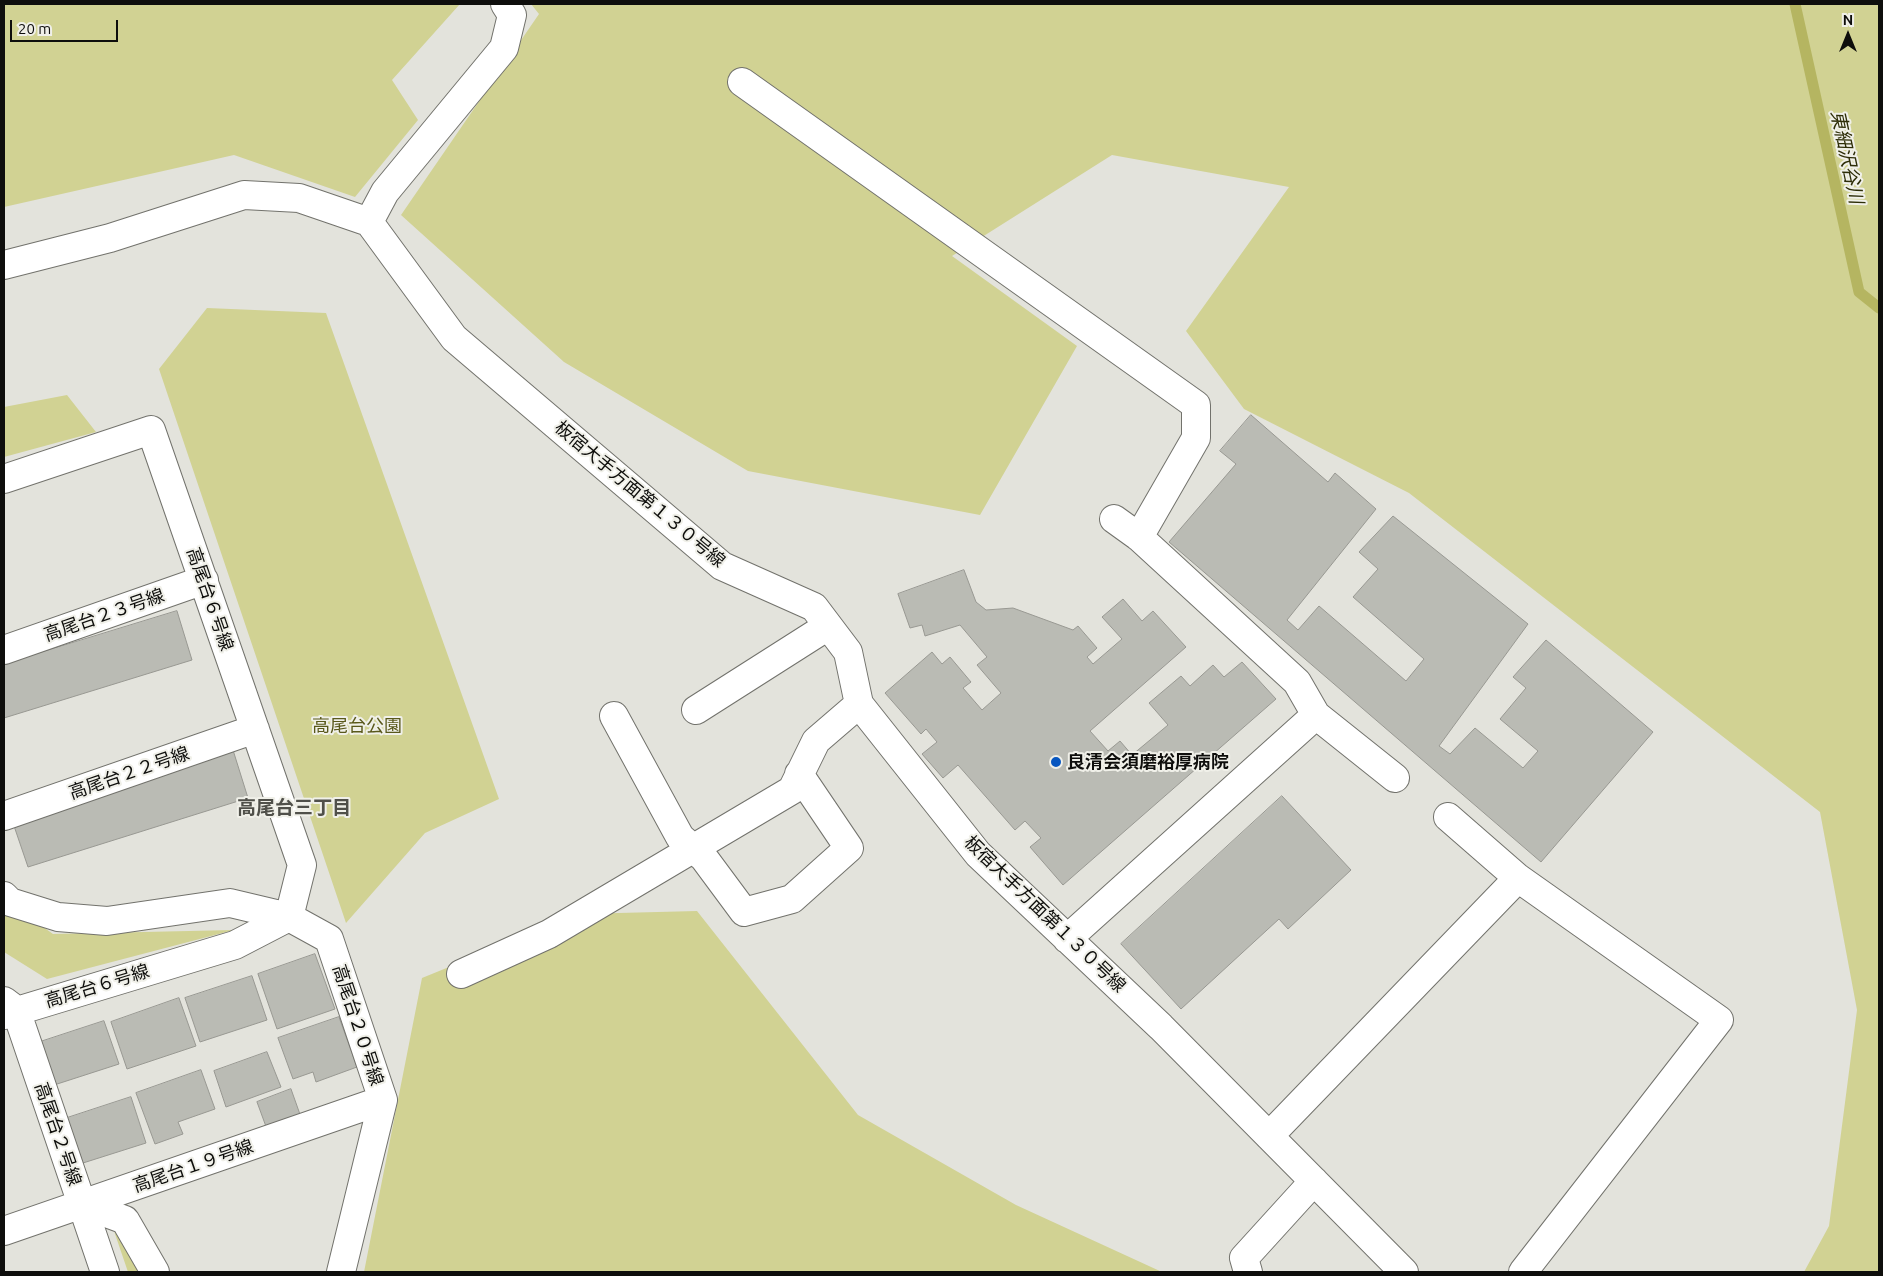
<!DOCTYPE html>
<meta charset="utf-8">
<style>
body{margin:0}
#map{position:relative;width:1883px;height:1276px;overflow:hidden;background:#e3e3dc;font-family:Ubuntu,sans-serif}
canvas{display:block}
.frame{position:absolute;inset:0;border:5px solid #0e0e0c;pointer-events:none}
.north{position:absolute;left:1823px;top:10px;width:50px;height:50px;-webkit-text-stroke:4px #f0f0e9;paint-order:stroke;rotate:0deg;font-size:14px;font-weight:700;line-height:20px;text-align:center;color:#0e0e0c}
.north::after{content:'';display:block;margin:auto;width:18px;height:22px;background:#0e0e0c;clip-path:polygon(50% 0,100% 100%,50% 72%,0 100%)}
.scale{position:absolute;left:10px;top:20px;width:108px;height:22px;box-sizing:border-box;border:2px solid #0e0e0c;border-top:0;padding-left:6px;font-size:15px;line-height:18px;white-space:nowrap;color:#0e0e0c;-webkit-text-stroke:4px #f0f0e9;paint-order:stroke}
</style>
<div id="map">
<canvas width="1883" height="1276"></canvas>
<div class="frame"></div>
<div class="north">N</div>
<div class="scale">20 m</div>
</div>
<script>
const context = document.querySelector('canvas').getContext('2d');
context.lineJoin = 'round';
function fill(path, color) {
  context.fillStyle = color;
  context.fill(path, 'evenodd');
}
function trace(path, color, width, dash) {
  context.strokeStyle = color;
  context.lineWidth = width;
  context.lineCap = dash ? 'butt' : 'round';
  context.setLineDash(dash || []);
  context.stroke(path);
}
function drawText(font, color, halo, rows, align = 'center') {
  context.font = font + ' Ubuntu,"Noto Sans JP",sans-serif';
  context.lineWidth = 4;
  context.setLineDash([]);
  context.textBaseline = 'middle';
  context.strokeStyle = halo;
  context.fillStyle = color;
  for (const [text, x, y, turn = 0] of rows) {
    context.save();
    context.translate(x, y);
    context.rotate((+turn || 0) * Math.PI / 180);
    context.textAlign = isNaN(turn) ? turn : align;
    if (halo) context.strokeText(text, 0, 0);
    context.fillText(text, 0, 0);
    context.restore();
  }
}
const green = new Path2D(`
 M4,4H460L392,80L418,120L355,197L234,155L4,207Z
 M531,4H1879V1272H1804L1829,1226L1857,1010L1820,812L1409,493L1244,409L1186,331L1289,187L1112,155L952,256L1077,346L980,515L748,471L564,362L401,215L539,14Z
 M207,308L326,313L499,799L425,833L346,923L159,369Z
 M67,395L96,432L4,457V407Z
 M4,899L53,934L234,930L47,979L4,952Z
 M697,911L858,1115L1016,1205L1162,1272H364L422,978L579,914Z
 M114,1231L141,1272H128Z`);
const stream = new Path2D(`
 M1795,4L1859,292L1879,308`);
const building = new Path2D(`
 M1251,415L1328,482L1335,473L1376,509L1287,620L1298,630L1319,606L1406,681L1424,659L1353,597L1378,569L1359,552L1393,516L1528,624L1439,746L1450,754L1475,728L1523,768L1538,751L1500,719L1526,688L1513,677L1546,640L1653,732L1541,862L1169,542L1236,464L1220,451Z
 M964,570L976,602L986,610L1013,608L1073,630L1078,626L1097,648L1087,657L1093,664L1122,639L1102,617L1123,599L1142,621L1153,611L1186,647L1090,731L1108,751L1120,741L1132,755L1168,725L1149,703L1181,676L1190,686L1213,665L1224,677L1242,662L1276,699L1063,885L1030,847L1041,838L1025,821L1015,830L958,765L943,778L922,754L937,742L926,729L921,734L885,693L932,652L942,664L950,657L971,682L963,688L982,710L1001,693L977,665L987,657L960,625L925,636L922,625L910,628L898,594Z
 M177,611L192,660L4,718V664Z
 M233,750L248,798L28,867L12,820Z
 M1282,796L1351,870L1288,929L1279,919L1181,1009L1121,944Z
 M315,954L335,1009L277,1029L258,974Z
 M252,976L267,1020L200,1042L185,998Z
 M179,998L196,1046L127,1069L111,1022Z
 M339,1017L357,1067L316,1082L313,1072L293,1079L278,1038Z
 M104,1021L119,1064L51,1086L37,1043Z
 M267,1052L281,1087L226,1107L214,1071Z
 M201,1070L215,1109L178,1122L183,1134L155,1144L136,1093Z
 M291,1089L302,1120L268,1132L257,1102Z
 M131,1097L146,1143L83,1163L67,1118Z`);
const street = new Path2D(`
 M742,82L1196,405V438L1139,537
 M369,222L454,338L722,566L814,607L848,652L859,704L978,854L1161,1027L1404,1272
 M369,222L385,192L504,48L512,15L505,4
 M4,265L110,238L244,195L299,198L369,222
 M4,479L151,430L302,865L289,917L230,903L107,921L58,917L10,902L4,896
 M1114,519L1139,537L1297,682L1316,715L1395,778
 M4,650L204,580
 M696,710L828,626
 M614,716L680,837L704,858L744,912L792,899L849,848L799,774
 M4,816L255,729
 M1448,817L1518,878L1719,1020L1523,1272
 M1067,939L1316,715
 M461,974L549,934L792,790L816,741L859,704
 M4,1001L16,1010L105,1272
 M4,1015L235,945L289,917L329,939L383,1100L341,1272
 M1269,1136L1518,878
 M82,1204L125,1220L155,1272
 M4,1231L383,1100
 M1248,1272L1244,1258L1314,1181`);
const markers = [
 [1056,762,6,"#0756c0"]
];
const streetNames = [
 ["板宿大手方面第１３０号線",640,494,40],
 ["高尾台６号線",210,599,71],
 ["高尾台２３号線",104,615,-19],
 ["高尾台２２号線",129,773,-19],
 ["板宿大手方面第１３０号線",1045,914,44],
 ["高尾台６号線",97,986,-17],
 ["高尾台２０号線",358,1025,72],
 ["高尾台２号線",58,1134,71],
 ["高尾台１９号線",193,1166,-19]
];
const parkNames = [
 ["高尾台公園",357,726]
];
const poiNames = [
 ["良清会須磨裕厚病院",1067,762]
];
const waterNames = [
 ["東細沢谷川",1847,157,78]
];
const neighbourhoodNames = [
 ["高尾台三丁目",294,808]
];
fill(green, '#d1d293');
trace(stream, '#b5b561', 11);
fill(building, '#babbb4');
trace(building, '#989892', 1);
trace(street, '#72726c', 30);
trace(street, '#fff', 28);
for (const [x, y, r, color] of markers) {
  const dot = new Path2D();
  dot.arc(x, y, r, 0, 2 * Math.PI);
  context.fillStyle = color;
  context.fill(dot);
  trace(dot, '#f0f0e9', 2);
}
drawText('18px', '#0e0e0c', '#f0f0e9', streetNames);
drawText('18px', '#59581b', '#f0f0e9', parkNames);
drawText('bold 18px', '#0e0e0c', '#f0f0e9', poiNames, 'left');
drawText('italic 19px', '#2e2e08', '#f0f0e9', waterNames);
drawText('bold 19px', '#50504a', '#f0f0e9', neighbourhoodNames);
</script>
